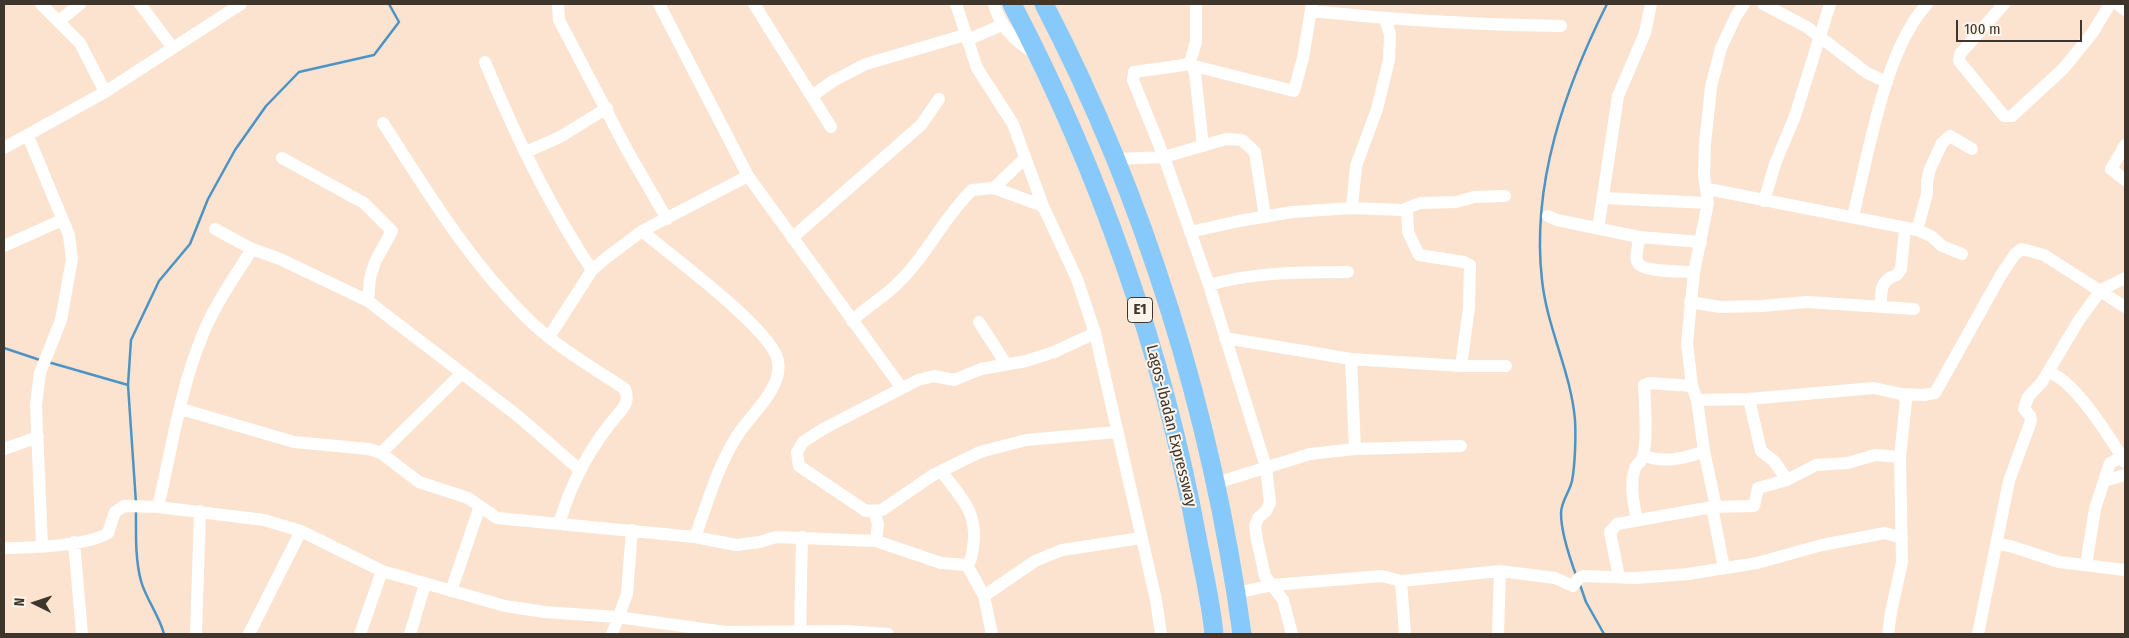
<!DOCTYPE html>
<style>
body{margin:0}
#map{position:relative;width:2129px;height:638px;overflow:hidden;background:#fbe3cf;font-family:"Fira Sans Condensed",sans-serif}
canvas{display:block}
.frame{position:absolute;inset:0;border:5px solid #3e352d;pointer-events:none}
.north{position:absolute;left:10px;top:578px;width:50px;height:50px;-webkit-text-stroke:4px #fdf4eb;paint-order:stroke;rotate:274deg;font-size:14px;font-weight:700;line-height:20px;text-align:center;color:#3e352d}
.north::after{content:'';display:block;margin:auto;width:18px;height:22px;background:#3e352d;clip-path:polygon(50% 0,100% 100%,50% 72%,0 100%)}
.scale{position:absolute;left:1956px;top:20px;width:126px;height:22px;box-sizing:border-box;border:2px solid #3e352d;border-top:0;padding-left:6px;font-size:15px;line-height:18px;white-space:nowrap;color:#3e352d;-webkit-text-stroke:4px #fdf4eb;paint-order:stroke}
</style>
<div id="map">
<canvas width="2129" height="638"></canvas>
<div class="frame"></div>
<div class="north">N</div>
<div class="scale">100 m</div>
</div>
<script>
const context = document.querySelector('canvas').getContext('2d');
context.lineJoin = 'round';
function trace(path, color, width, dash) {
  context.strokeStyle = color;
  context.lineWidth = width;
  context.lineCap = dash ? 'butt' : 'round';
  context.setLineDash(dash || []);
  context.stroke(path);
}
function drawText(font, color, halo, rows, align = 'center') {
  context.font = font + ' "Fira Sans Condensed",sans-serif';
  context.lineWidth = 4;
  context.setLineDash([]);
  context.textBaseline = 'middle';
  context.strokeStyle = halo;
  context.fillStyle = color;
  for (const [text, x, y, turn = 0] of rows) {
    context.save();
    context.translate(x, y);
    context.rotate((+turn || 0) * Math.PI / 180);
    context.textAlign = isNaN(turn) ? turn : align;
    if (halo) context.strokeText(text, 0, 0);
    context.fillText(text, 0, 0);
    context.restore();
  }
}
const stream = new Path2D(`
 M4,348L40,360
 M48,362L128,385
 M136,503L128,385L131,340L159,281L190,244L208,199L235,150L266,106L299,72L374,55L399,22L389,4
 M136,511C136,533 135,559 141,581C146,599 159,615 164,634
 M1576,575C1569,556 1561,533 1561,513C1561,502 1570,491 1572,481C1575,466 1576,436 1575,420C1571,372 1547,328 1542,280C1531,184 1565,88 1607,4
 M1580,585L1586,602L1604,634`);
const minor = new Path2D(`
 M41,4L80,43L105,92
 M140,4L172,47
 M558,4L559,20L627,150L667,219
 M659,4L748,176L901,387
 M754,4L831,127
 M956,4L977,68L1013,124L1043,206L1077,279L1095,333L1156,600L1161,634
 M994,4C1000,27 1015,42 1036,54
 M1196,4V42L1190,62L1184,65L1134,72L1133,80L1164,157L1209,285L1266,467L1270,503L1266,511L1258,518L1255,526L1257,540L1265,576L1283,600L1292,634
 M1763,4L1807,27L1867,73L1887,82
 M2004,4L1960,54L1959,61L2004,116H2012L2064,68L2093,32L2110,4
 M2117,4L2125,10
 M1311,11C1395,20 1478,25 1561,26
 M59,21L80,4
 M967,40L1002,25
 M485,62C514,133 549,206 592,270
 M1190,62L1195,73L1203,146
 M1194,66L1294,91L1303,58L1312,4
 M812,96L833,81L866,64L965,35
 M383,123C427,191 468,260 527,318C555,346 592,367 625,389C629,399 626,405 619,413C591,445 571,483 559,524
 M28,136L69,235L72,259L61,320L40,373L36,405L42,545
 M2125,145L2111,169L2125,180
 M4,148L105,92L241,4
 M526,152L560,137L607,108
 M282,158L364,203L392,231L375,262L370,278L368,301
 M1117,159L1164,157L1226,139L1242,140L1255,152L1265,217
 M994,188L1024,159
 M1708,189L1917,230L1931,236L1942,246L1962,254
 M1603,198L1708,203
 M1764,201L1775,164L1795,116L1830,4
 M1352,208L1356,166L1377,109L1389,60L1390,34L1385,19
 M1407,209L1408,232L1419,255L1464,262L1470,265L1469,308L1461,366
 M1548,216L1557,220L1639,237L1701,242
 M1853,216C1869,153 1884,51 1927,4
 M215,229L252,249L280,259L368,301L518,416L580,470
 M1598,229L1618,96L1645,33L1651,4
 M1917,230L1927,194V181L1930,169L1942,143L1950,136L1972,149
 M642,231C670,255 773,330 778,361C783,388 752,413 739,433C718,464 708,502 695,537
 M1190,232L1239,221L1292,212L1352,208L1402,210L1420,203L1456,202L1474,197L1505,196
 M1639,237C1639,245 1635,253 1637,261C1640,273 1682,271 1694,272
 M792,238L921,125L939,99
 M4,246L62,220
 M1209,285C1253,272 1302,272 1348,272
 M1690,302L1720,307L1762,306L1807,302L1914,309
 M1881,306C1881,290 1880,280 1897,275L1901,269L1905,228
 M852,321C866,307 883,298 897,284C926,257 943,218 972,190L994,188L1043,206
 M979,322L1006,364
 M1095,333L1054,352L1026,361L981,369L954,380L934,376L918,380L823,429L803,442L797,452L799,466L866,511L882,510L933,475L980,452L1026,440L1117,432
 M549,337L592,270L606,258L642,231L748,176
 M1225,338L1351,359L1461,366H1506
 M1351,359L1355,449
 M2048,372C2075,380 2110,438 2125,462
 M1749,399L1761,451L1774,461L1787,480
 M1697,400L1749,399L1874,388L1901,394L1924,395L1935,393L2001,275L2015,254L2022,249L2044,255L2125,307
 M181,409L294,442L369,449L381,453L419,482L468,498L497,518L695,537L736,545L760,542L776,537L876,541L941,563L967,565
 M4,449L38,437
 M381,453L461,374
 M1644,455C1661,464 1688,458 1704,451
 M941,471C960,496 979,513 973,547C972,554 972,560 967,565L984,596L992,634
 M2104,481L2110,463L2122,457
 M1216,483L1310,454L1355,449L1461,446
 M158,507C171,453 180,390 201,339C213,307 234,278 252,249
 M1712,507L1724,568
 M1716,507L1704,451L1697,400L1692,386L1687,343L1694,272L1708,203L1704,175L1705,144L1711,87L1721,48L1736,16L1744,4
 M874,511L878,524L876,541
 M1637,520C1634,506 1629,483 1635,469C1636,464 1642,462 1643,456C1648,440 1645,403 1644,385L1649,383L1692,386
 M74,542L82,634
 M1997,544L2010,546L2059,562L2125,570
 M4,548C29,548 87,546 108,533L115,512L124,506L158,507L264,520L301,531L382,571L505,606L545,612L617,617L726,632L847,631L888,634
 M2086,565L2095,509L2104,481L2125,475
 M1619,577L1610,532L1617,524L1712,507L1754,506L1758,488L1787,480L1816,465L1848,463L1875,455L1900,457
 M1401,581L1405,634
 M451,591L480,506
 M1236,593L1273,585L1382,576L1401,581L1500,571L1555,578L1573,586L1579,578L1584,576L1636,578L1688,574L1757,563L1822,545L1885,533L1902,538
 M984,596L1035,561L1062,550L1141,538
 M800,633L802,537
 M196,634L200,511
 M249,634L301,531
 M360,634L382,571
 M410,634L425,584
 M612,634L627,594L632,530
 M1498,634L1500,571
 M1888,634L1891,612L1902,562L1900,457L1906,400L1901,394
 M1978,634L2009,481L2031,421L2030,416L2024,409L2028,397L2042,382L2079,320L2101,290L2125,278`);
const highway = new Path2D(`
 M1012,4C1099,170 1163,352 1197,537C1203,569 1211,602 1214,634
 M1044,4C1146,200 1212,416 1242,634`);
const shields = [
 [1140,310,25]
];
const shieldNames = [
 ["E1",1140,310]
];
const streetNames = [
 ["Lagos-Ibadan Expressway",1171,426,76]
];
trace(stream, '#4c93c6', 2.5);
trace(minor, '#fff', 12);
trace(highway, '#88c9fb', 19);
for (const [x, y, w] of shields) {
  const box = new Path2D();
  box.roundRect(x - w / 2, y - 12.5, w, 25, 4);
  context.fillStyle = '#fdf4eb';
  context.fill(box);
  trace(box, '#3e352d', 1);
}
drawText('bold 15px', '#3e352d', null, shieldNames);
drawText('16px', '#3e352d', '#fdf4eb', streetNames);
</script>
